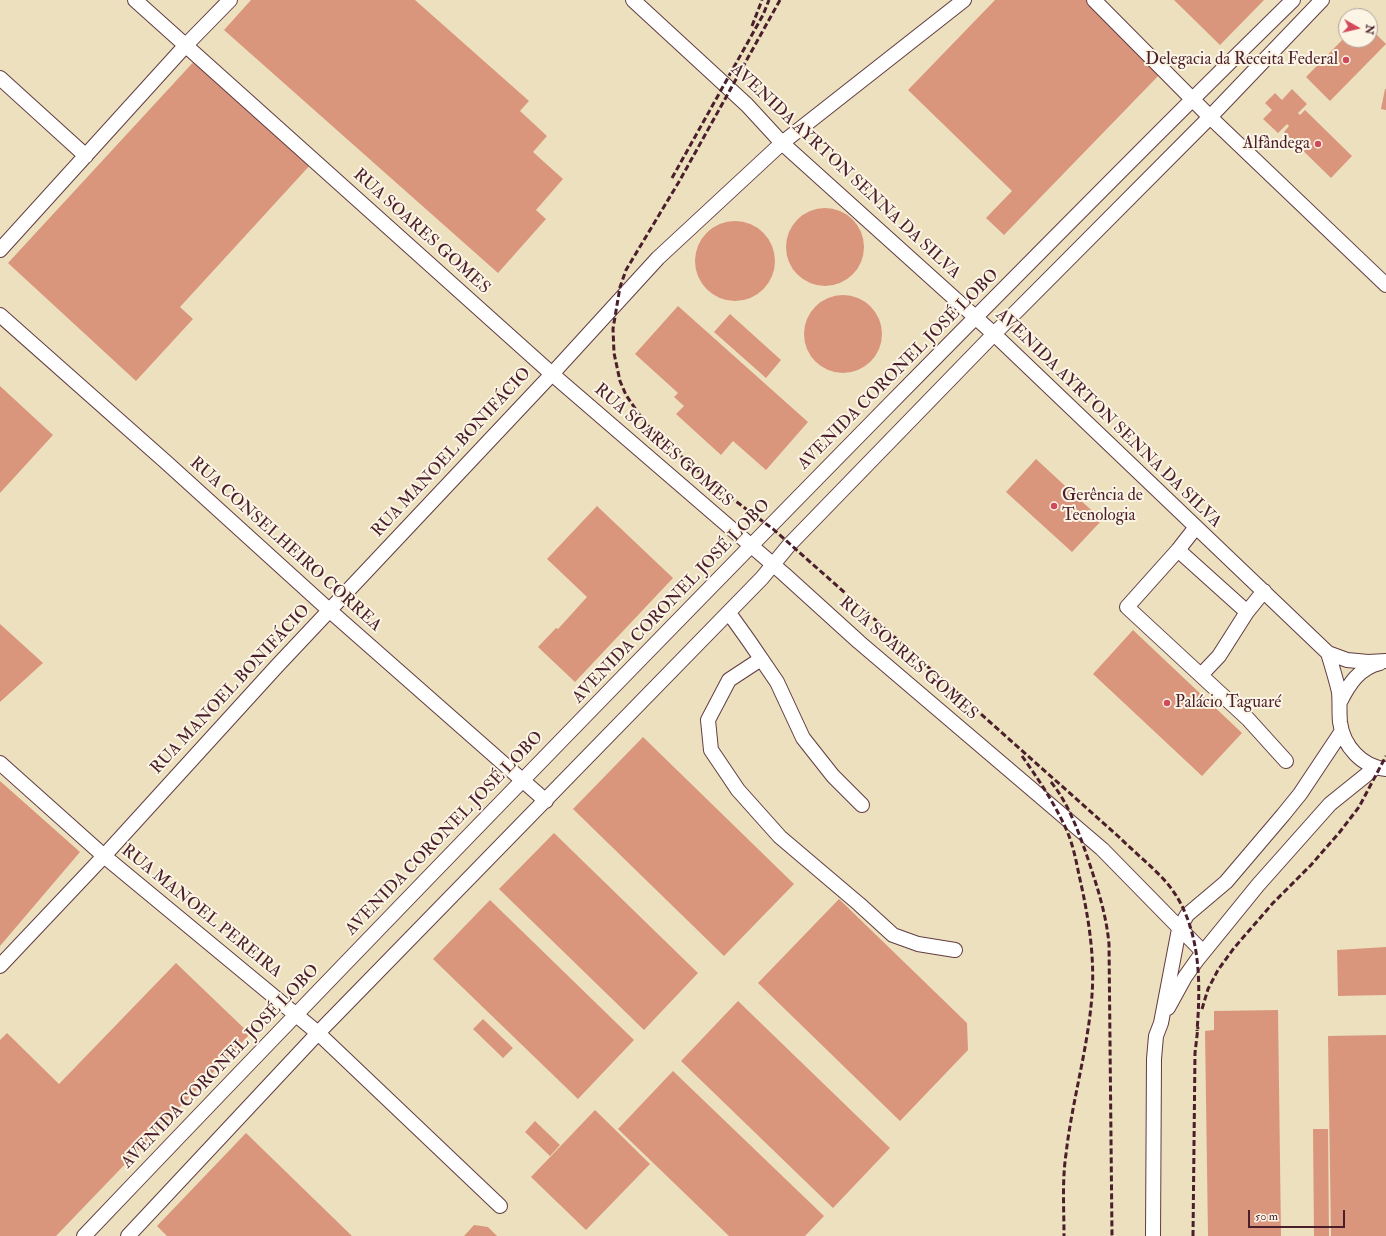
<!DOCTYPE html>
<meta charset="utf-8">
<style>
body{margin:0}
#map{position:relative;width:1386px;height:1236px;overflow:hidden;background:#ece0bf;font-family:"IM FELL Double Pica",serif}
canvas{display:block}
.north{position:absolute;left:1338px;top:8px;width:40px;height:40px;box-sizing:border-box;background:#fcf5e5;border:1px solid #b59f9b;border-radius:50%;rotate:98deg;font-size:11px;font-weight:700;line-height:16px;text-align:center;color:#4a1f2b}
.north::after{content:'';display:block;margin:auto;width:14px;height:18px;background:#d1495b;clip-path:polygon(50% 0,100% 100%,50% 72%,0 100%)}
.scale{position:absolute;left:1248px;top:1210px;width:97px;height:18px;box-sizing:border-box;border:2px solid #4a1f2b;border-top:0;padding-left:5px;font-size:12px;line-height:14px;white-space:nowrap;color:#4a1f2b;-webkit-text-stroke:3px #fcf5e5;paint-order:stroke}
</style>
<div id="map">
<canvas width="1386" height="1236"></canvas>
<div class="north">N</div>
<div class="scale">50 m</div>
</div>
<script>
const context = document.querySelector('canvas').getContext('2d');
context.lineJoin = 'round';
function fill(path, color) {
  context.fillStyle = color;
  context.fill(path, 'evenodd');
}
function trace(path, color, width, dash) {
  context.strokeStyle = color;
  context.lineWidth = width;
  context.lineCap = dash ? 'butt' : 'round';
  context.setLineDash(dash || []);
  context.stroke(path);
}
function drawText(font, color, halo, rows, align = 'center') {
  context.font = font + ' "IM FELL Double Pica",serif';
  context.lineWidth = 4;
  context.setLineDash([]);
  context.textBaseline = 'middle';
  context.strokeStyle = halo;
  context.fillStyle = color;
  for (const [text, x, y, turn = 0] of rows) {
    context.save();
    context.translate(x, y);
    context.rotate((+turn || 0) * Math.PI / 180);
    context.textAlign = isNaN(turn) ? turn : align;
    if (halo) context.strokeText(text, 0, 0);
    context.fillText(text, 0, 0);
    context.restore();
  }
}
const building = new Path2D(`
 M251,0H415L529,101L520,111L547,136L533,152L563,179L536,210L546,219L498,273L224,30Z
 M995,0H1089L1163,71L1004,235L986,218L1012,191L908,90Z
 M1174,0H1264L1220,45Z
 M1370,28L1386,44L1330,101L1306,77L1346,36V40H1370Z
 M198,57L312,163L180,307L193,319L136,381L8,263Z
 M1292,89L1307,104L1298,113L1300,115L1305,110L1352,156L1331,178L1284,132L1289,126L1287,124L1278,133L1263,119L1272,110L1265,103L1275,93L1282,100Z
 M1385,89H1386V110L1381,109Z
 M786 247a39 39 0 1 1 78 0a39 39 0 1 1-78 0Z
 M695 261a40 40 0 1 1 80 0a40 40 0 1 1-80 0Z
 M804 334a39 39 0 1 1 78 0a39 39 0 1 1-78 0Z
 M678,306L808,422L766,470L733,441L721,455L676,414L684,406L674,397L678,393L635,354Z
 M730,314L781,360L766,378L714,332Z
 M0,386L53,435L0,493Z
 M1036,459L1102,520L1072,552L1006,492Z
 M597,506L673,578L575,682L538,647L556,628L558,629L587,597L547,559Z
 M0,624L43,663L0,702Z
 M1133,630L1242,733L1202,776L1093,674Z
 M643,737L794,884L724,956L573,809Z
 M0,781L80,852L0,946Z
 M554,833L698,973L644,1030L499,889Z
 M839,899L967,1023L968,1050L900,1121L758,983Z
 M490,900L634,1040L578,1099L433,959Z
 M1386,947V995L1338,996L1337,950Z
 M176,963L250,1034L56,1236H0V1040L7,1033L59,1084Z
 M738,1001L890,1148L833,1208L681,1061Z
 M1278,1010L1281,1236H1208L1205,1031L1214,1030V1011Z
 M483,1019L513,1048L503,1058L473,1029Z
 M1386,1035V1236H1331L1328,1036Z
 M673,1071L824,1216L805,1236H729L618,1129Z
 M595,1110L650,1164L586,1230L531,1177Z
 M535,1121L560,1145L550,1156L525,1132Z
 M1313,1129H1328L1329,1236H1314Z
 M246,1133L352,1236H167L157,1226Z
 M474,1225L488,1227L497,1236H464Z`);
const minor = new Path2D(`
 M135,0L552,374L784,574L859,642L1102,849L1203,952
 M633,0L747,105L782,143L994,334L1328,653L1347,660L1368,662L1386,661
 M1094,0L1210,117L1386,285
 M0,78L86,156
 M0,250L186,45L230,0
 M0,315L167,463L329,610L546,801
 M1196,527L1178,550L1127,607L1248,719L1286,761
 M1178,550L1247,612
 M729,613L749,641L777,682L803,738L833,776L862,805
 M1328,653C1332,666 1336,679 1339,692C1340,702 1339,712 1340,722C1343,746 1362,767 1386,769
 M761,659L729,680L708,720L711,750L738,790L780,837L859,904L893,935L918,944L955,950
 M1201,675L1219,656L1247,612L1264,591
 M1340,702C1349,684 1359,668 1380,663
 M0,763L104,856L318,1033L500,1206
 M0,966L104,856L277,666L552,374L658,258L782,143L964,0
 M1168,1008L1185,977L1197,960L1258,885L1330,804L1376,767
 M84,1236C350,957 618,681 888,406C1022,270 1156,134 1293,0
 M128,1236L318,1033L762,578L790,544L994,334L1210,117L1322,0
 M1153,1236L1154,1059L1156,1036L1161,1023L1179,929L1187,915L1226,882L1283,815L1300,794L1342,731`);
const rail = new Path2D(`
 M780,0L680,180L626,270L620,287L613,329L614,353L620,381L626,395L641,417L653,431L699,472L722,491L773,529L790,544L1119,837C1134,852 1153,867 1167,883C1201,924 1201,981 1197,1031
 M752,26L762,0
 M672,178L763,15L769,0
 M1022,756C1039,780 1055,804 1067,831C1073,845 1076,860 1079,875C1088,914 1095,955 1092,995C1088,1049 1072,1101 1066,1154C1062,1181 1064,1209 1064,1236
 M1051,782C1068,803 1077,828 1086,853C1096,883 1106,912 1109,944L1112,1236
 M1202,1009L1208,989L1218,970L1234,948L1273,903L1311,865L1339,833L1359,807L1386,756
 M1193,1236L1195,1053L1198,1027`);
const markers = [
 [1346,60,4,"#d1495b"],
 [1318,144,4,"#d1495b"],
 [1054,506,4,"#d1495b"],
 [1167,703,4,"#d1495b"]
];
const poiNames = [
 ["Delegacia da Receita Federal",1338,60],
 ["Alfândega",1310,144],
 ["Gerência de",1062,496,"left"],
 ["Tecnologia",1062,516,"left"],
 ["Palácio Taguaré",1175,703,"left"]
];
const streetNames = [
 ["AVENIDA AYRTON SENNA DA SILVA",845,172,43],
 ["RUA SOARES GOMES",421,232,42],
 ["AVENIDA CORONEL JOSÉ LOBO",899,370,-45],
 ["AVENIDA AYRTON SENNA DA SILVA",1108,419,44],
 ["RUA SOARES GOMES",663,446,41],
 ["RUA MANOEL BONIFÁCIO",452,453,-47],
 ["RUA CONSELHEIRO CORREA",285,545,42],
 ["AVENIDA CORONEL JOSÉ LOBO",672,602,-46],
 ["RUA SOARES GOMES",908,659,41],
 ["RUA MANOEL BONIFÁCIO",231,690,-47],
 ["AVENIDA CORONEL JOSÉ LOBO",445,834,-46],
 ["RUA MANOEL PEREIRA",201,912,39],
 ["AVENIDA CORONEL JOSÉ LOBO",221,1067,-46]
];
fill(building, '#da967c');
trace(minor, '#623c41', 16);
trace(minor, '#fff', 14);
trace(rail, '#4a1f2b', 3, [6, 3]);
for (const [x, y, r, color] of markers) {
  const dot = new Path2D();
  dot.arc(x, y, r, 0, 2 * Math.PI);
  context.fillStyle = color;
  context.fill(dot);
  trace(dot, '#fcf5e5', 1.5);
}
drawText('17px', '#4a1f2b', '#fcf5e5', poiNames, 'right');
drawText('17px', '#4a1f2b', '#fcf5e5', streetNames);
</script>
